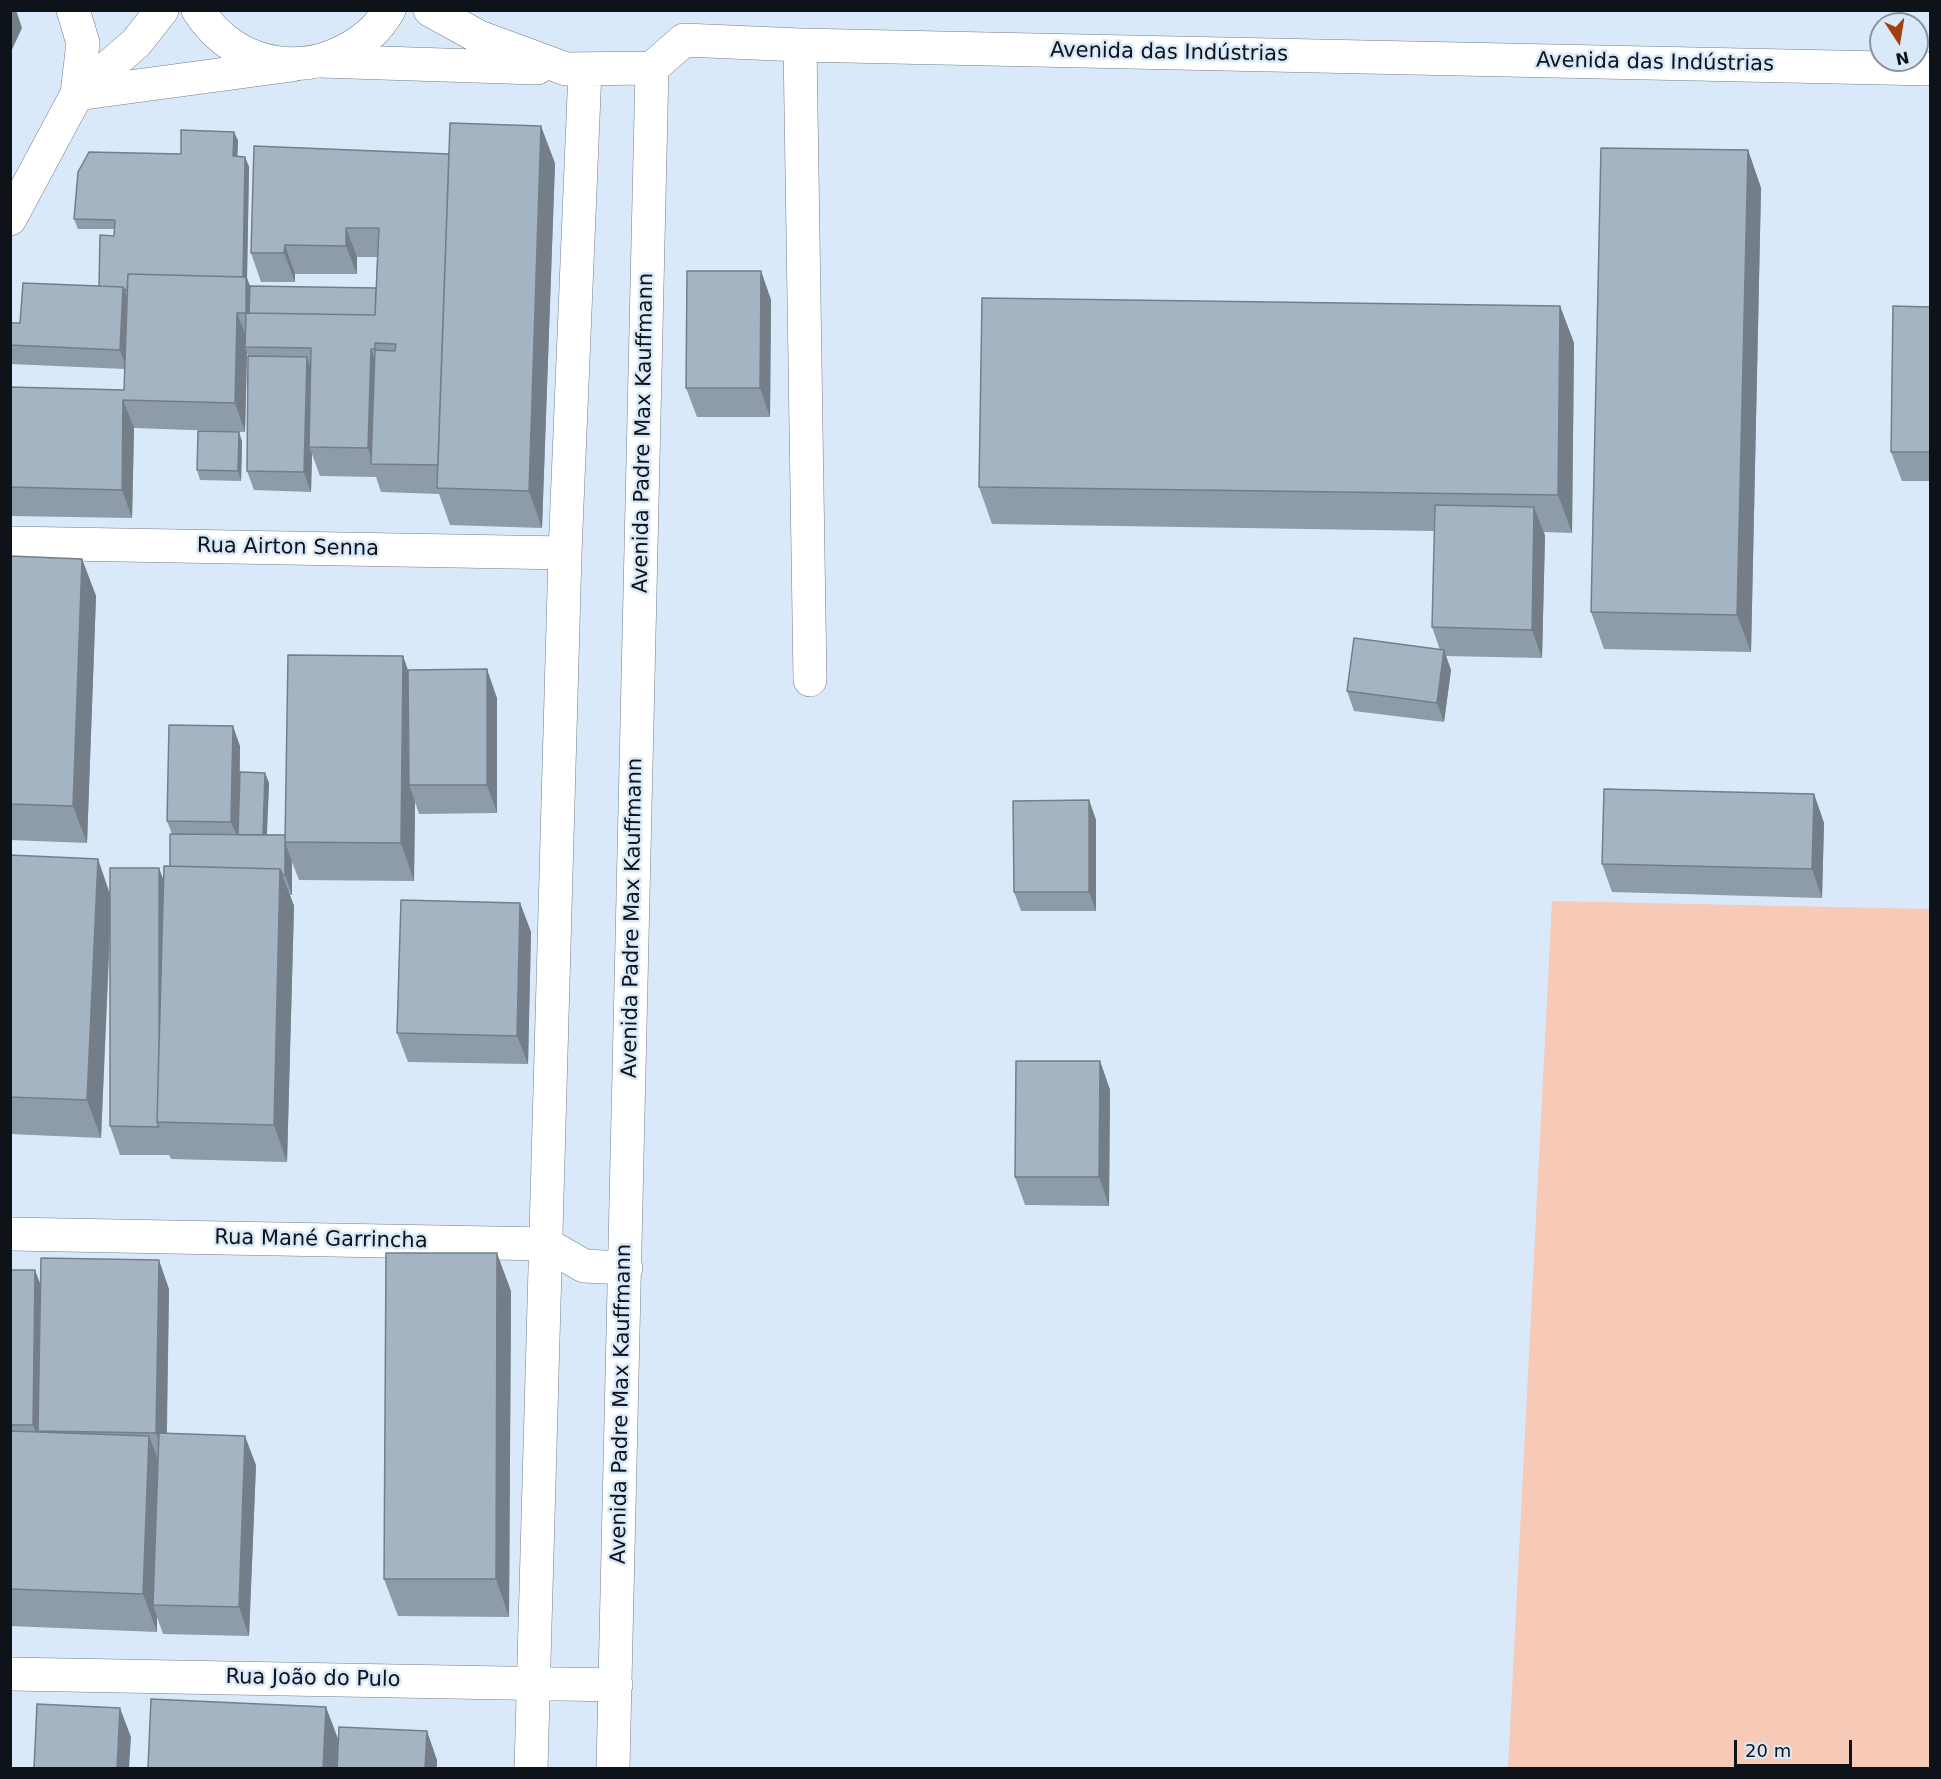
<!DOCTYPE html>
<meta charset="utf-8">
<style>
body{margin:0}
#map{position:relative;width:1941px;height:1779px;overflow:hidden;background:#dae9f9;font-family:"DejaVu Sans",sans-serif}
canvas{display:block}
.frame{position:absolute;inset:0;border:12px solid #0e1319;pointer-events:none}
.north{position:absolute;left:1869px;top:12px;width:60px;height:60px;box-sizing:border-box;background:#dae9f9;border:2px solid #88939f;border-radius:50%;rotate:168deg;font-size:16px;font-weight:700;line-height:24px;text-align:center;color:#0e1319}
.north::after{content:'';display:block;margin:auto;width:21px;height:27px;background:#a33e0f;clip-path:polygon(50% 0,100% 100%,50% 72%,0 100%)}
.scale{position:absolute;left:1734px;top:1740px;width:118px;height:27px;box-sizing:border-box;border:3px solid #0e1319;border-top:0;padding-left:8px;font-size:18px;line-height:21px;white-space:nowrap;color:#0e1319;-webkit-text-stroke:4px #dae9f9;paint-order:stroke}
</style>
<div id="map">
<canvas width="1941" height="1779"></canvas>
<div class="frame"></div>
<div class="north">N</div>
<div class="scale">20 m</div>
</div>
<script>
const context = document.querySelector('canvas').getContext('2d');
context.lineJoin = 'round';
function fill(path, color) {
  context.fillStyle = color;
  context.fill(path, 'evenodd');
}
function trace(path, color, width, dash) {
  context.strokeStyle = color;
  context.lineWidth = width;
  context.lineCap = dash ? 'butt' : 'round';
  context.setLineDash(dash || []);
  context.stroke(path);
}
function drawText(font, color, halo, rows, align = 'center') {
  context.font = font + ' "DejaVu Sans",sans-serif';
  context.lineWidth = 5;
  context.setLineDash([]);
  context.textBaseline = 'middle';
  context.strokeStyle = halo;
  context.fillStyle = color;
  for (const [text, x, y, turn = 0] of rows) {
    context.save();
    context.translate(x, y);
    context.rotate((+turn || 0) * Math.PI / 180);
    context.textAlign = isNaN(turn) ? turn : align;
    if (halo) context.strokeText(text, 0, 0);
    context.fillText(text, 0, 0);
    context.restore();
  }
}
const green = new Path2D(`
 M1552,901L1930,909V1768H1508Z`);
const minor = new Path2D(`
 M430,10L479,37L566,69L652,68L684,40L800,45L1930,69
 M800,45L810,680
 M320,61L537,68
 M77,94L292,65
 M10,219L77,94L136,43L162,10
 M10,543L565,553
 M10,1234L546,1244L584,1266L626,1268
 M10,1674L616,1685
 M531,1768L565,553L585,70
 M613,1768L652,68`);
const major = new Path2D(`
 M73,10L83,43L77,94
 M198,10C238,73 317,81 372,32C379,26 384,18 389,10`);
const wall = new Path2D(`
 M234,132L238,141L237,156L245,157L249,167L247,278L250,286L376,288L377,257H357V274H295V282H261L251,253L555,163L542,528L450,525L439,494L381,492L376,477L320,476L312,454L311,492L254,490L247,471L248,356L247,353L245,432L134,428L132,518L10,516V387L124,390L125,369L10,364V323H20L99,286L114,236V229H78L74,219L181,154Z
 M1748,150L1761,188L1751,652L1604,649L1591,612Z
 M761,271L771,300L770,417H697L686,388Z
 M1560,306L1574,343L1572,533L1544,532L1545,536L1542,658L1446,656L1451,670L1444,722L1354,711L1347,691L1440,650L1432,627L1435,531L992,524L979,487Z
 M1930,307V481H1902L1891,452Z
 M239,432L242,442L241,481L200,480L197,470Z
 M10,556L82,559L96,596L87,843L10,840Z
 M403,656L408,671L497,698V813L419,814L415,802L414,881L299,880L292,862V895H290L294,906L287,1162L171,1159L169,1155H120L110,1126V936L101,1138L10,1134V855L110,892L164,881L170,866L172,834L167,821L240,746L239,782L265,773L269,783L267,835L285,836Z
 M1814,794L1824,823L1822,898L1612,892L1602,864Z
 M1089,800L1096,820V911H1021L1014,892Z
 M520,903L531,932L528,1064L408,1062L397,1033Z
 M1100,1061L1110,1090L1109,1206L1025,1205L1015,1177Z
 M10,1270L41,1286L169,1289L167,1433L256,1465L249,1636L163,1634L157,1617V1632L10,1626Z
 M511,1291L509,1617L398,1616L384,1579Z`);
const shadedWall = new Path2D(`
 M10,10H16L22,28L10,54Z
 M541,126L555,163L542,528L529,491Z
 M234,132L238,141L237,166L233,156Z
 M1748,150L1761,188L1751,652L1737,615Z
 M245,157L249,167L247,278L257,306V322L246,313L242,295Z
 M346,228L357,257V274L346,246Z
 M285,245L295,274V282L284,253Z
 M761,271L771,300L770,417L760,388Z
 M123,287L131,307L127,369L120,350Z
 M1560,306L1574,343L1572,533L1558,495Z
 M237,313L248,342L245,347L247,353L245,432L235,403Z
 M371,349L381,378L374,464L368,448Z
 M307,357L314,377L309,447L312,454L311,492L304,472Z
 M123,400L134,428L132,518L122,490Z
 M239,432L242,442L241,481L238,471Z
 M1534,507L1545,536L1542,658L1532,630Z
 M82,559L96,596L87,843L73,806Z
 M1444,650L1451,670L1444,722L1437,703Z
 M403,656L416,693L409,785L415,802L414,881L401,843Z
 M487,669L497,698V813L487,785Z
 M233,726L240,746L239,841L231,822Z
 M265,773L269,783L266,849L263,839Z
 M1814,794L1824,823L1822,898L1812,869Z
 M1089,800L1096,820V911L1089,892Z
 M285,842L292,862V895L285,875Z
 M98,859L111,897L101,1138L87,1100Z
 M159,868L170,896L160,1122Z
 M280,869L294,906L287,1162L274,1125Z
 M520,903L531,932L528,1064L517,1036Z
 M1100,1061L1110,1090L1109,1206L1099,1177Z
 M497,1253L511,1291L509,1617L496,1579Z
 M159,1260L169,1289L166,1462L156,1433Z
 M35,1270L46,1299L38,1431L44,1446V1454L33,1425Z
 M149,1436L163,1474L153,1605L157,1617V1632L143,1594Z
 M245,1436L256,1465L249,1636L239,1607Z
 M326,1707L340,1744L339,1768H323Z
 M120,1708L131,1737L129,1768H117Z
 M427,1731L437,1760V1768H425Z`);
const building = new Path2D(`
 M450,123L541,126L529,491L437,488Z
 M181,130L234,132L233,156L245,157L243,277L128,274L127,290H125L123,287L99,286L100,235L114,236L115,220L74,219L78,172L89,152L181,154Z
 M254,146L449,154L438,465L371,464L375,350L395,351L396,344L375,343V349H371L368,448L309,447L311,348L245,347L246,313H237L235,403L123,400L122,490L10,487V387L124,390L128,274L246,277V313L375,315L379,228H346V246L285,245L284,253H251Z
 M1601,148L1748,150L1737,615L1591,612Z
 M687,271H761L760,388H686Z
 M23,283L123,287L120,350L10,345V323H20Z
 M250,286L376,288L375,315L249,313Z
 M982,298L1560,306L1558,495L979,487Z
 M1893,306L1930,307V452H1891Z
 M248,356L307,357L304,472L247,471Z
 M198,431L239,432L238,471L197,470Z
 M1435,505L1534,507L1532,630L1432,627Z
 M10,556L82,559L73,806L10,804Z
 M1354,638L1444,650L1437,703L1347,691Z
 M288,655L403,656L401,843L285,842Z
 M487,669V785H409L408,670Z
 M169,725L233,726L231,822L167,821Z
 M240,772L265,773L263,835H238Z
 M1604,789L1814,794L1812,869L1602,864Z
 M1089,800V892H1014L1013,801Z
 M170,834L285,835V875H283L280,869L170,866Z
 M10,855L98,859L87,1100L10,1097Z
 M164,866L280,869L274,1125L157,1122Z
 M110,868H159V1043L157,1122L159,1127L110,1126Z
 M401,900L520,903L517,1036L397,1033Z
 M1016,1061H1100L1099,1177H1015Z
 M386,1253H497L496,1579H384Z
 M41,1258L159,1260L156,1433L38,1431Z
 M10,1270H35L33,1425H10Z
 M10,1431L149,1436L143,1594L10,1589Z
 M159,1433L245,1436L239,1607L153,1605Z
 M151,1699L326,1707L323,1768H148Z
 M37,1704L120,1708L117,1768H34Z
 M339,1727L427,1731L425,1768H337Z`);
const streetNames = [
 ["Avenida das Indústrias",1169,53,1],
 ["Avenida das Indústrias",1655,63,1],
 ["Avenida Padre Max Kauffmann",644,433,-89],
 ["Rua Airton Senna",288,548,1],
 ["Avenida Padre Max Kauffmann",633,918,-89],
 ["Rua Mané Garrincha",321,1240,1],
 ["Avenida Padre Max Kauffmann",622,1404,-89],
 ["Rua João do Pulo",313,1679,1]
];
fill(green, '#f7c9b7');
trace(minor, '#707e8d', 34);
trace(major, '#707e8d', 34);
trace(minor, '#fff', 33);
trace(major, '#fff', 33);
fill(wall, '#8e9ba8');
fill(shadedWall, '#747e88');
fill(building, '#a5b4c3');
trace(building, '#747e88', 1.5);
drawText('21px', '#0e1319', '#dae9f9', streetNames);
</script>
